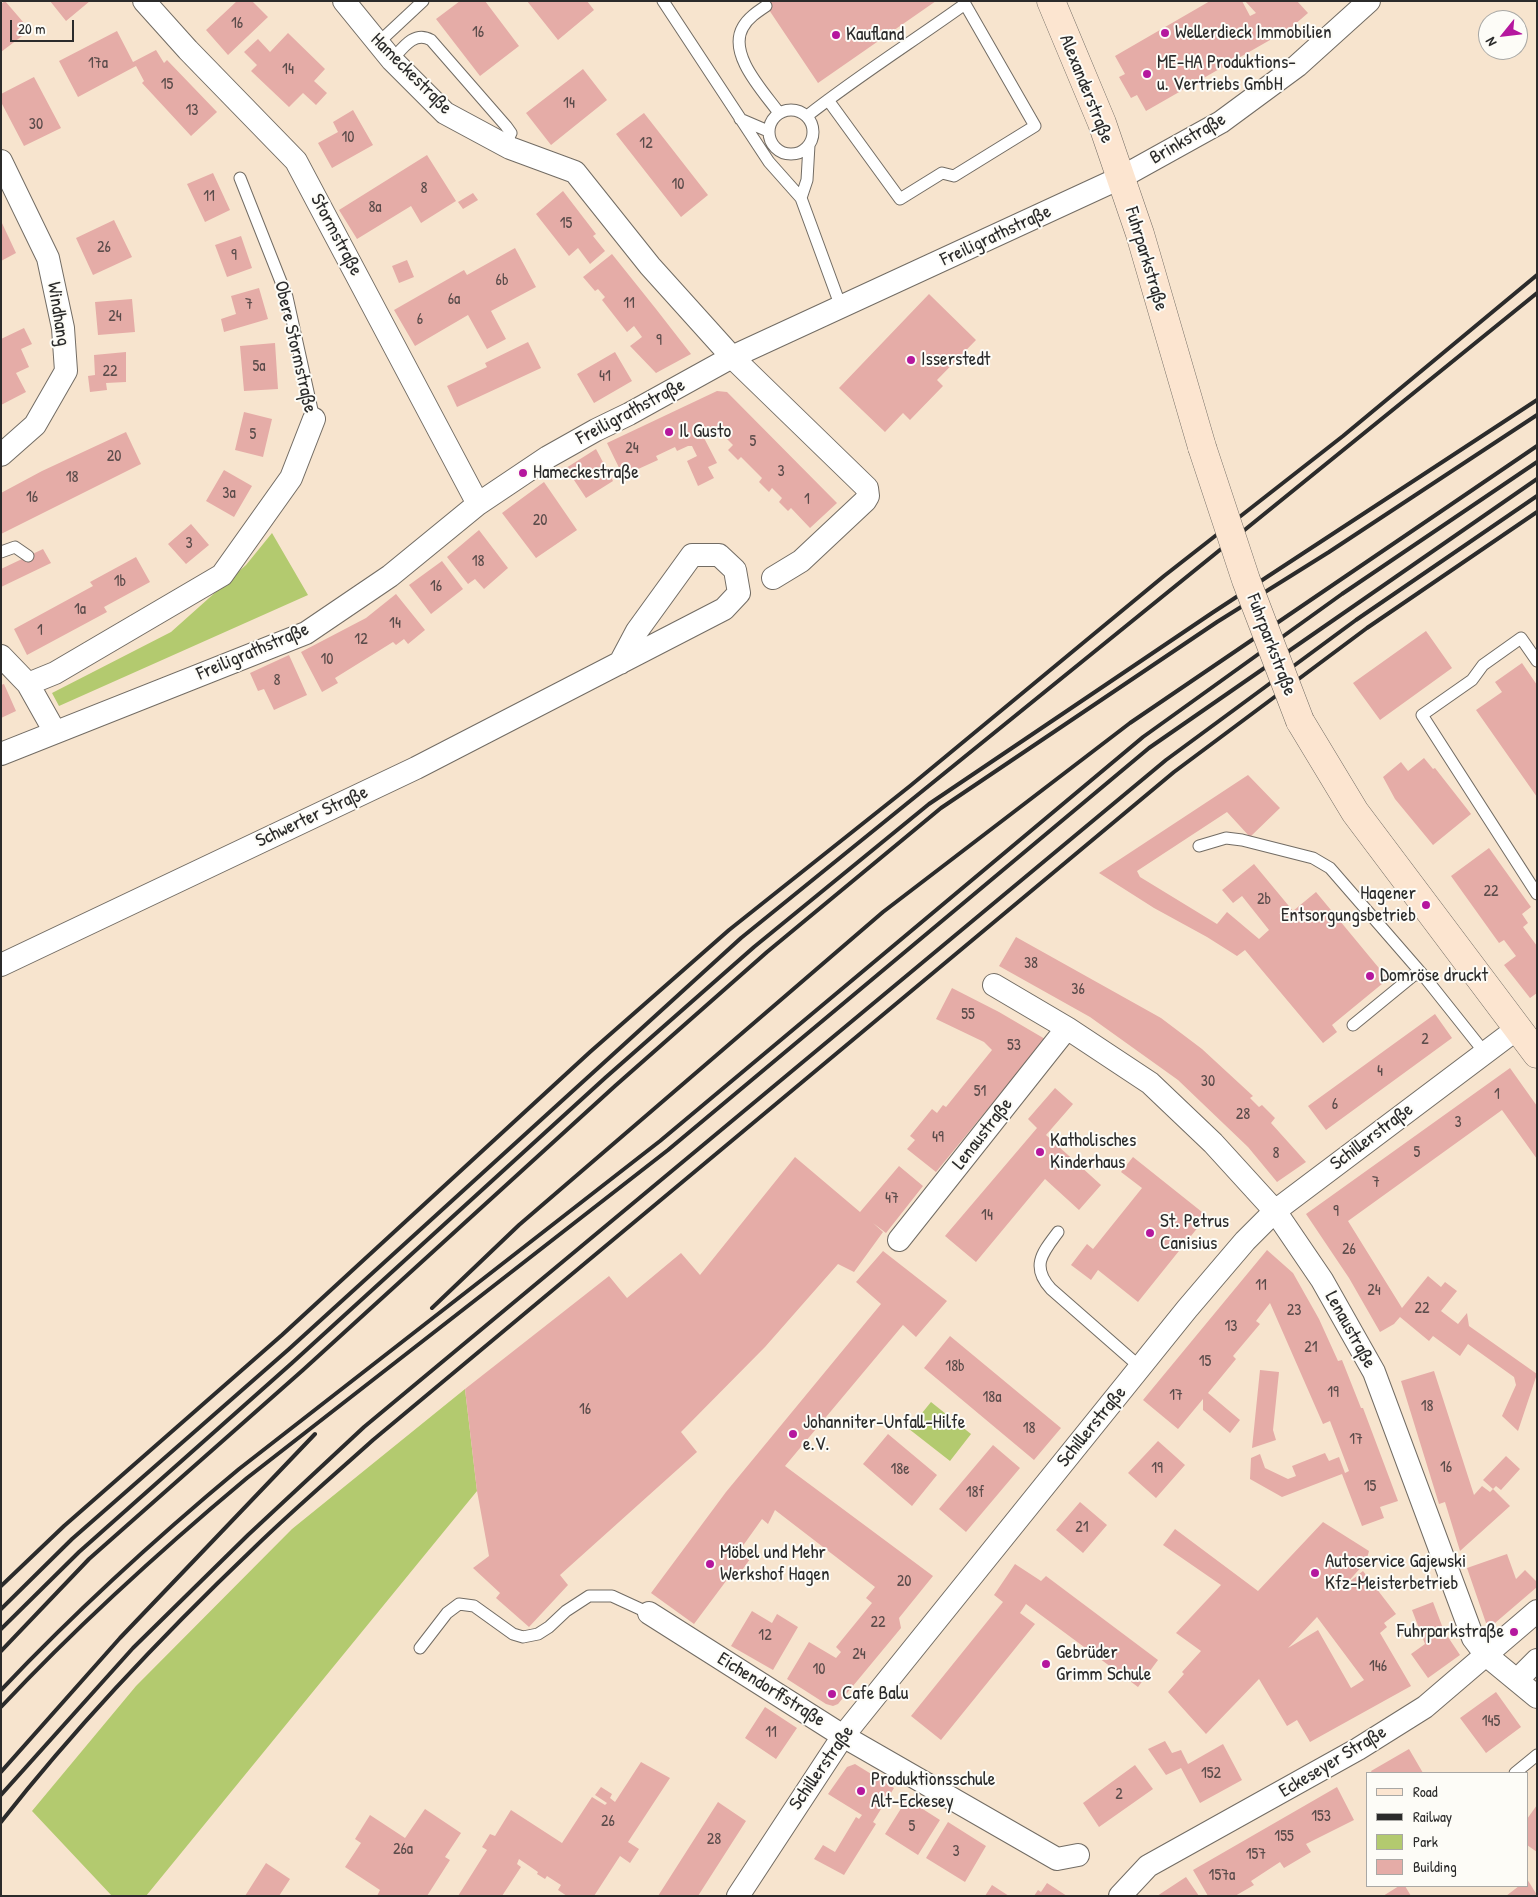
<!DOCTYPE html>
<meta charset="utf-8">
<style>
body{margin:0}
#map{position:relative;width:1538px;height:1897px;overflow:hidden;background:#f7e4ce;font-family:"Patrick Hand",sans-serif}
canvas{display:block}
.frame{position:absolute;inset:0;border:2px solid #2b2b2b;pointer-events:none}
.legend{position:absolute;left:1366px;top:1772px;width:162px;height:115px;box-sizing:border-box;background:#fdfcf7;border:1px solid #a9a8a5;margin:0;padding:6px 9px;list-style:none;font-size:15px;color:#2b2b2b}
.legend li{display:flex;align-items:center;gap:10px;height:25px}
.legend b{width:25px;border:1px solid #a9a8a5}
.north{position:absolute;left:1478px;top:10px;width:50px;height:50px;box-sizing:border-box;background:#fdfcf7;border:1px solid #a9a8a5;border-radius:50%;rotate:241deg;font-size:14px;font-weight:700;line-height:20px;text-align:center;color:#2b2b2b}
.north::after{content:'';display:block;margin:auto;width:18px;height:22px;background:#b5179e;clip-path:polygon(50% 0,100% 100%,50% 72%,0 100%)}
.scale{position:absolute;left:10px;top:20px;width:64px;height:22px;box-sizing:border-box;border:2px solid #2b2b2b;border-top:0;padding-left:6px;font-size:15px;line-height:18px;white-space:nowrap;color:#2b2b2b;-webkit-text-stroke:4px #fdfcf7;paint-order:stroke}
</style>
<div id="map">
<canvas width="1538" height="1897"></canvas>
<div class="frame"></div>
<ul class="legend">
<li><b style="height:6px;background:#fce5d0"></b>Road</li>
<li><b style="height:6px;background:#2b2b2b"></b>Railway</li>
<li><b style="height:14px;background:#b3ca6f"></b>Park</li>
<li><b style="height:14px;background:#e5aca7"></b>Building</li>
</ul>
<div class="north">N</div>
<div class="scale">20 m</div>
</div>
<script>
const context = document.querySelector('canvas').getContext('2d');
context.lineJoin = 'round';
function fill(path, color) {
  context.fillStyle = color;
  context.fill(path, 'evenodd');
}
function trace(path, color, width, dash) {
  context.strokeStyle = color;
  context.lineWidth = width;
  context.lineCap = dash ? 'butt' : 'round';
  context.setLineDash(dash || []);
  context.stroke(path);
}
function drawText(font, color, halo, rows, align = 'center') {
  context.font = font + ' "Patrick Hand",sans-serif';
  context.lineWidth = 4;
  context.setLineDash([]);
  context.textBaseline = 'middle';
  context.strokeStyle = halo;
  context.fillStyle = color;
  for (const [text, x, y, turn = 0] of rows) {
    context.save();
    context.translate(x, y);
    context.rotate((+turn || 0) * Math.PI / 180);
    context.textAlign = isNaN(turn) ? turn : align;
    if (halo) context.strokeText(text, 0, 0);
    context.fillText(text, 0, 0);
    context.restore();
  }
}
const green = new Path2D(`
 M272,533L308,595L59,706L52,693L171,632L246,565Z
 M465,1389L477,1491L146,1896H112L32,1811L136,1686L292,1529Z
 M931,1402L971,1434L950,1461L909,1429Z`);
const building = new Path2D(`
 M5,1L30,30L1,52V4Z
 M50,1H90L66,21Z
 M237,1H252L268,17L228,55L206,30Z
 M460,1H485L519,46L480,76L436,19Z
 M527,1H587L594,10L558,40Z
 M763,1H936L818,83Z
 M1210,1H1242L1250,16L1256,13L1245,1H1297L1308,13L1279,38L1277,36L1146,111L1137,95L1131,98L1119,77L1125,74L1115,56Z
 M117,31L133,62L156,50L164,63L167,60L217,112L191,136L142,83L144,81L136,66L78,97L59,61Z
 M288,33L325,69L314,81L327,93L316,105L303,93L289,107L251,71L257,65L244,52L258,39L270,52Z
 M583,69L607,100L551,145L526,113Z
 M34,77L61,128L24,146L1,102V94Z
 M353,110L373,145L332,168L318,143L338,132L333,122Z
 M644,113L708,195L681,217L616,134Z
 M427,155L456,201L421,223L411,206L357,239L339,210Z
 M213,173L230,210L205,222L187,184Z
 M563,191L596,234L593,236L605,251L590,264L578,248L569,256L536,214Z
 M473,193L478,200L463,209L458,202Z
 M114,220L132,257L93,275L76,238Z
 M1,221L16,253L1,261Z
 M241,236L252,268L227,277L215,245Z
 M515,248L536,287L491,311L506,339L487,349L468,315L415,346L394,310L464,270L467,275Z
 M612,254L656,309L691,354L656,373L630,346L642,337L634,326L627,332L602,300L605,297L598,289L595,291L583,277Z
 M407,260L414,277L399,283L392,266Z
 M259,288L268,319L224,332L221,319L236,314L231,296Z
 M929,294L976,340L937,380L943,386L910,420L903,413L885,432L839,388Z
 M132,299L135,332L98,335L95,302Z
 M24,328L32,344L21,349L29,367L16,373L26,392L1,405V339Z
 M528,342L541,368L457,407L447,386L487,367L485,363Z
 M275,343L278,389L244,391L240,346Z
 M126,352V382L106,383L107,390L90,392L88,376L95,375L94,355Z
 M615,352L632,381L594,403L577,374Z
 M717,391L727,392L837,503L810,528L791,508L788,511L779,502L782,498L772,488L769,492L759,482L762,478L741,457L738,460L728,450L733,445L714,426L702,434L717,463L708,467L714,478L698,486L687,461L697,456L692,446H688L677,451L675,447L656,456L658,460L636,470L638,474L625,480L607,443Z
 M244,412L272,419L263,457L235,450Z
 M126,432L141,464L1,534V493L42,471Z
 M596,449L613,481L586,498L566,468Z
 M224,470L252,486L234,517L206,501Z
 M544,482L577,530L536,558L502,513Z
 M191,524L209,545L186,564L168,544Z
 M479,530L508,568L484,589L475,579L468,584L447,557Z
 M43,549L51,563L1,587V569Z
 M136,557L150,582L104,607L107,612L27,655L14,629L93,586L90,582Z
 M442,561L463,589L431,614L409,585Z
 M396,594L425,630L408,644L404,639L396,645L393,642L335,678L338,683L322,692L301,652L366,618Z
 M1426,631L1452,668L1380,720L1353,683Z
 M289,655L307,695L274,710L264,689L258,691L250,673Z
 M1522,663L1537,685V797L1476,710L1502,692L1495,682Z
 M4,684L16,711L1,718V685Z
 M1424,758L1433,769L1435,768L1471,814L1433,845L1395,799L1383,777L1401,762L1408,771Z
 M1248,775L1280,808L1250,837L1227,812L1137,871L1140,877L1217,924L1227,912L1259,939L1269,930L1242,896L1233,903L1222,890L1254,864L1293,911L1316,892L1388,979L1332,1025L1337,1032L1323,1043L1245,950L1237,956L1207,937L1154,908L1099,873Z
 M1489,848L1531,907L1522,914L1528,923L1523,927L1537,946V993L1530,998L1504,965L1516,956L1504,940L1499,943L1451,876Z
 M1016,937L1161,1018L1202,1049L1253,1096L1250,1098L1259,1107L1262,1105L1275,1118L1271,1123L1306,1162L1277,1182L1248,1147L1178,1080L1090,1017L999,966Z
 M952,988L999,1012L1045,1039L936,1172L907,1149L915,1140L910,1136L932,1109L937,1113L943,1105L946,1107L992,1050L984,1042L936,1019Z
 M1435,1014L1452,1038L1326,1130L1308,1106Z
 M1510,1068L1537,1106V1159L1502,1110L1348,1221L1402,1308L1428,1276L1441,1287L1445,1282L1457,1291L1441,1311L1458,1324L1467,1313L1469,1326L1537,1374L1518,1431L1502,1416L1516,1385L1514,1377L1468,1344L1460,1356L1433,1336L1429,1341L1400,1317L1394,1324L1380,1332L1349,1278L1306,1214Z
 M1055,1088L1073,1104L1046,1135L1101,1185L1079,1210L1045,1179L976,1262L945,1236L1037,1128L1028,1119Z
 M795,1157L860,1212L899,1166L923,1186L886,1233L873,1223L883,1232L854,1272L838,1264L765,1347L681,1432L697,1452L560,1575L568,1585L529,1627L496,1598L500,1593L473,1568L489,1556L477,1491L465,1389L609,1276L627,1298L681,1253L700,1275Z
 M1133,1157L1207,1216L1138,1302L1098,1270L1091,1280L1071,1265L1087,1244L1093,1249L1142,1188L1121,1172Z
 M1267,1250L1293,1273L1319,1319L1338,1361L1342,1360L1361,1408H1363L1398,1501L1380,1507L1384,1518L1362,1526L1342,1474L1282,1497L1250,1479L1251,1458L1260,1454L1265,1468L1288,1479L1296,1476L1292,1466L1325,1453L1329,1461L1339,1457L1345,1473L1349,1471L1330,1421L1323,1424L1270,1303L1256,1321L1260,1324L1233,1356L1236,1359L1208,1393L1240,1420L1230,1433L1203,1410V1399L1178,1429L1143,1400Z
 M883,1251L947,1301L916,1337L903,1325L785,1466L933,1576L899,1618L901,1628L838,1704L833,1706L826,1704L787,1679L809,1642L836,1658L841,1652L836,1647L872,1603L866,1598L875,1587L775,1510L768,1524L762,1519L742,1547L753,1555L737,1577L732,1573L694,1624L651,1593L726,1492L881,1304L856,1282Z
 M950,1336L1061,1428L1034,1460L924,1368Z
 M1260,1370L1279,1372L1273,1430L1276,1440L1252,1448Z
 M1434,1371L1474,1495L1482,1486L1490,1492L1493,1489L1483,1480L1506,1456L1520,1469L1501,1490L1496,1486L1493,1489L1510,1506L1460,1551L1445,1502L1439,1504L1401,1381Z
 M888,1434L937,1475L912,1506L863,1464Z
 M1158,1441L1185,1465L1156,1498L1128,1473Z
 M993,1445L1020,1468L966,1532L939,1509Z
 M1080,1502L1107,1525L1083,1553L1056,1530Z
 M1323,1522L1369,1551L1366,1562L1344,1586L1363,1571L1396,1614L1384,1623L1387,1627L1380,1633L1411,1686L1310,1742L1297,1720L1287,1726L1259,1679L1206,1734L1168,1692L1184,1674L1182,1672L1201,1651L1176,1633L1221,1585L1163,1545L1175,1529L1258,1591ZM1317,1617L1364,1680L1351,1688L1318,1630L1288,1648Z
 M1507,1554L1516,1579L1525,1570L1537,1582V1587L1495,1623H1486L1467,1568Z
 M1015,1564L1041,1581L1046,1576L1158,1660L1138,1687L1026,1604L1020,1613L1035,1624L941,1740L911,1716L1003,1602L994,1595Z
 M1433,1602L1444,1631L1460,1655L1428,1678L1411,1654L1425,1644L1412,1610Z
 M752,1611L772,1623L777,1614L798,1627L773,1670L731,1646Z
 M1496,1692L1521,1727L1486,1753L1460,1718Z
 M765,1707L797,1728L776,1759L745,1738Z
 M1165,1741L1172,1753L1181,1750L1188,1764L1223,1744L1242,1780L1200,1803L1181,1768L1166,1775L1148,1749Z
 M1409,1749L1423,1773H1372L1371,1771Z
 M641,1762L670,1778L628,1842L639,1849L630,1863L620,1856L594,1896H567L558,1890L561,1885L547,1876L545,1879L537,1874L538,1872L519,1859L517,1864L521,1867L502,1896H458L487,1850L482,1847L490,1834L495,1836L511,1810L562,1843L592,1797L605,1805L607,1803L595,1795L601,1787L612,1794L610,1798L615,1802Z
 M855,1764L894,1788L873,1822L876,1824L844,1875L814,1859L823,1845L835,1852L856,1817L859,1819L862,1815L828,1794L847,1767Z
 M1135,1765L1153,1789L1099,1827L1083,1803Z
 M1337,1787L1354,1820L1306,1844L1311,1852L1284,1868L1280,1862L1251,1881L1254,1885L1235,1896H1208L1193,1870Z
 M907,1799L940,1820L918,1855L885,1834Z
 M718,1802L746,1821L698,1896H658Z
 M1537,1805V1852L1527,1845V1819Z
 M425,1809L461,1833L445,1857L450,1860L427,1896H377L380,1890L345,1867L361,1843L355,1839L370,1815L405,1838Z
 M948,1822L986,1846L965,1882L926,1858Z
 M266,1863L290,1879L279,1896H245Z
 M1186,1877L1199,1896H1157Z
 M1527,1879L1537,1895L1506,1896L1519,1886H1527Z
 M1047,1883L1067,1896H1034L1038,1890L1041,1892Z
 M992,1885L1009,1896H985Z
 M1399,1886H1405L1411,1896H1383Z`);
const service = new Path2D(`
 M663,1L769,162L801,198L841,307
 M766,6C757,12 748,18 743,27C727,54 764,92 779,113
 M378,43L423,1
 M392,60C402,49 414,30 431,40L506,126L511,133L505,146
 M769 132a22 22 0 1 1 44 0a22 22 0 1 1-44 0Z
 M807,116C858,76 912,42 965,4L1035,126L954,176L942,173L900,199L828,100
 M740,119L768,131
 M240,178L287,297L314,419
 M801,198L807,180L809,145
 M1,552L15,547L28,556
 M1537,661L1521,638L1483,665L1472,680L1422,715L1537,894
 M1199,846L1226,838L1242,840L1313,858L1330,868L1423,975
 M1353,1025L1414,975H1423L1485,1053
 M1058,1232C1043,1252 1030,1266 1051,1289L1140,1367
 M420,1648L447,1613L459,1604L474,1606L513,1634L523,1637L538,1634L549,1627L566,1611L589,1596H612L649,1613
 M1515,1773L1537,1755`);
const minor = new Path2D(`
 M144,1L188,50L296,161L478,504
 M344,1L392,60L445,113L510,148L575,172L650,266L732,357L867,488L868,496L865,501L801,561L773,578
 M1,161L48,258L63,328L66,371L35,425L1,455
 M1,656L28,684L55,732
 M28,684L55,673L222,575L291,478L314,419
 M1,754L306,633L390,576L478,504L548,457L596,430L629,414L732,357L1120,178L1221,122L1297,66L1369,1
 M1,965L416,768L724,609L739,593L735,570L719,555H692L637,631L620,663
 M994,985L1067,1028L1150,1083L1213,1143L1275,1211L1322,1280L1374,1372L1473,1638L1486,1655L1537,1697
 M899,1240L1067,1028
 M649,1613L843,1736L1057,1859L1078,1855
 M1517,1680L1537,1660
 M738,1896L843,1736L1187,1309L1245,1241L1275,1211L1518,1028
 M1120,1896L1148,1866L1358,1749L1425,1707L1537,1611`);
const secondary = new Path2D(`
 M1051,1L1102,123L1140,234L1202,447
 M1300,721L1355,812L1537,1054`);
const rail = new Path2D(`
 M432,1308L519,1225L883,912L1130,723L1537,446
 M1,1586L64,1526L282,1335L590,1052L729,930L910,786L1164,576L1343,436L1537,275
 M1,1609L72,1539L289,1349L741,938L1537,293
 M1,1629L79,1552L292,1363L605,1078L754,947L929,804L1212,613L1537,400
 M1,1651L89,1559L303,1370L615,1086L767,952L941,808L1217,622L1329,552L1537,415
 M1,1690C76,1611 156,1538 239,1469L660,1141L1143,737L1342,594L1537,462
 M1,1707C78,1625 161,1550 247,1478L668,1150L1149,748L1537,479
 M1,1772L120,1638L315,1434
 M1,1795L133,1648L248,1535L364,1427L1166,760L1356,620L1537,496
 M1,1822C78,1724 165,1633 255,1547C293,1510 333,1476 373,1440L1174,772L1367,628L1537,512`);
const secondaryBridge = new Path2D(`
 M1202,447L1246,580L1300,721`);
const markers = [
 [1165,33,5,"#b5179e"],
 [836,35,5,"#b5179e"],
 [1147,74,5,"#b5179e"],
 [911,360,5,"#b5179e"],
 [669,432,5,"#b5179e"],
 [523,473,5,"#b5179e"],
 [1426,905,5,"#b5179e"],
 [1370,976,5,"#b5179e"],
 [1040,1152,5,"#b5179e"],
 [1150,1233,5,"#b5179e"],
 [793,1434,5,"#b5179e"],
 [710,1564,5,"#b5179e"],
 [1315,1573,5,"#b5179e"],
 [1514,1632,5,"#b5179e"],
 [1046,1664,5,"#b5179e"],
 [832,1694,5,"#b5179e"],
 [861,1791,5,"#b5179e"]
];
const numberNames = [
 ["16",237,24],
 ["16",478,33],
 ["17a",98,64],
 ["14",288,70],
 ["15",167,85],
 ["14",569,104],
 ["13",192,111],
 ["30",36,125],
 ["10",348,138],
 ["12",646,144],
 ["10",678,185],
 ["8",424,189],
 ["11",209,197],
 ["8a",375,208],
 ["15",566,224],
 ["26",104,248],
 ["9",234,256],
 ["6b",502,281],
 ["6a",454,300],
 ["11",629,304],
 ["7",249,305],
 ["24",115,317],
 ["6",420,320],
 ["9",659,341],
 ["5a",259,367],
 ["22",110,372],
 ["41",605,377],
 ["5",253,435],
 ["5",753,442],
 ["24",632,449],
 ["20",114,457],
 ["3",781,472],
 ["18",72,478],
 ["3a",229,494],
 ["16",32,498],
 ["1",807,500],
 ["20",540,521],
 ["3",189,544],
 ["18",478,562],
 ["1b",120,582],
 ["16",436,587],
 ["1a",80,610],
 ["14",395,624],
 ["1",40,631],
 ["12",361,640],
 ["10",327,660],
 ["8",277,681],
 ["22",1491,892],
 ["2b",1264,900],
 ["38",1031,964],
 ["36",1078,990],
 ["55",968,1015],
 ["2",1425,1040],
 ["53",1014,1046],
 ["4",1380,1072],
 ["30",1208,1082],
 ["51",980,1092],
 ["1",1497,1095],
 ["6",1335,1105],
 ["28",1243,1115],
 ["3",1458,1123],
 ["49",938,1138],
 ["5",1417,1153],
 ["8",1276,1154],
 ["7",1376,1183],
 ["47",892,1199],
 ["9",1336,1212],
 ["14",987,1216],
 ["26",1349,1250],
 ["11",1261,1286],
 ["24",1374,1291],
 ["22",1422,1309],
 ["23",1294,1311],
 ["13",1231,1327],
 ["21",1311,1348],
 ["15",1205,1362],
 ["18b",955,1367],
 ["19",1333,1393],
 ["17",1176,1396],
 ["18a",992,1398],
 ["18",1427,1407],
 ["16",585,1410],
 ["18",1029,1429],
 ["17",1356,1440],
 ["16",1446,1468],
 ["19",1157,1469],
 ["18e",900,1470],
 ["15",1370,1487],
 ["18f",975,1493],
 ["21",1082,1528],
 ["20",904,1582],
 ["22",878,1623],
 ["12",765,1636],
 ["24",859,1655],
 ["146",1378,1667],
 ["10",819,1670],
 ["145",1491,1722],
 ["11",771,1733],
 ["152",1211,1774],
 ["2",1119,1795],
 ["153",1321,1817],
 ["26",608,1822],
 ["5",912,1827],
 ["155",1284,1837],
 ["28",714,1840],
 ["26a",403,1850],
 ["3",956,1852],
 ["157",1256,1855],
 ["157a",1222,1876]
];
const poiNames = [
 ["Wellerdieck Immobilien",1175,33],
 ["Kaufland",846,35],
 ["ME-HA Produktions-",1157,63],
 ["u. Vertriebs GmbH",1157,85],
 ["Isserstedt",921,360],
 ["Il Gusto",679,432],
 ["Hameckestraße",533,473],
 ["Hagener",1416,894,"right"],
 ["Entsorgungsbetrieb",1416,916,"right"],
 ["Domröse druckt",1380,976],
 ["Katholisches",1050,1141],
 ["Kinderhaus",1050,1163],
 ["St. Petrus",1160,1222],
 ["Canisius",1160,1244],
 ["Johanniter-Unfall-Hilfe",803,1423],
 ["e.V.",803,1445],
 ["Möbel und Mehr",720,1553],
 ["Werkshof Hagen",720,1575],
 ["Autoservice Gajewski",1325,1562],
 ["Kfz-Meisterbetrieb",1325,1584],
 ["Fuhrparkstraße",1504,1632,"right"],
 ["Gebrüder",1056,1653],
 ["Grimm Schule",1056,1675],
 ["Cafe Balu",842,1694],
 ["Produktionsschule",871,1780],
 ["Alt-Eckesey",871,1802]
];
const streetNames = [
 ["Hameckestraße",411,74,45],
 ["Alexanderstraße",1086,89,68],
 ["Brinkstraße",1188,139,-30],
 ["Stormstraße",336,235,62],
 ["Freiligrathstraße",996,236,-25],
 ["Fuhrparkstraße",1146,259,73],
 ["Windhang",58,314,81],
 ["Obere Stormstraße",295,347,77],
 ["Freiligrathstraße",631,412,-28],
 ["Fuhrparkstraße",1271,645,69],
 ["Freiligrathstraße",253,652,-23],
 ["Schwerter Straße",312,817,-25],
 ["Lenaustraße",983,1134,-52],
 ["Schillerstraße",1372,1137,-37],
 ["Lenaustraße",1350,1330,61],
 ["Schillerstraße",1092,1427,-51],
 ["Eichendorffstraße",771,1690,32],
 ["Eckeseyer Straße",1333,1762,-31],
 ["Schillerstraße",822,1768,-55]
];
fill(green, '#b3ca6f');
fill(building, '#e5aca7');
trace(service, '#726c64', 13);
trace(minor, '#726c64', 24);
trace(secondary, '#726c64', 29);
trace(service, '#fff', 11);
trace(minor, '#fff', 22);
trace(secondary, '#fce5d0', 28);
trace(rail, '#2b2b2b', 4);
trace(secondaryBridge, '#726c64', 29, []);
trace(secondaryBridge, '#fce5d0', 28);
for (const [x, y, r, color] of markers) {
  const dot = new Path2D();
  dot.arc(x, y, r, 0, 2 * Math.PI);
  context.fillStyle = color;
  context.fill(dot);
  trace(dot, '#fdfcf7', 2);
}
drawText('16px', '#5a4b4a', null, numberNames);
drawText('19px', '#2b2b2b', '#fdfcf7', poiNames, 'left');
drawText('19px', '#2b2b2b', '#fdfcf7', streetNames);
</script>
